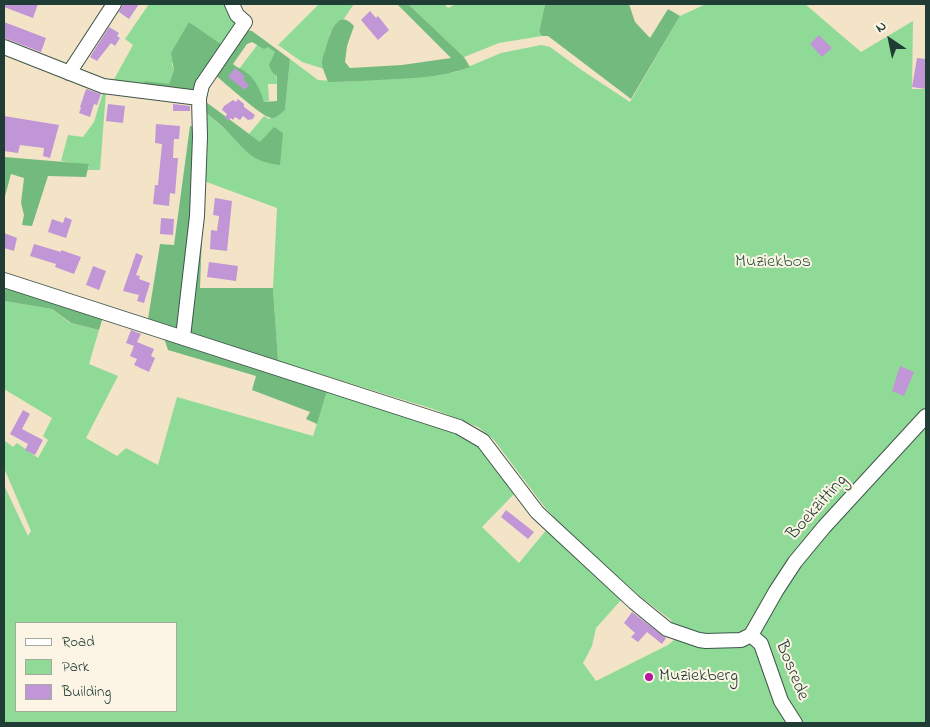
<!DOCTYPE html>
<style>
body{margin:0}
#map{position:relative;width:930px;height:727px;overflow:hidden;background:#f3e4c8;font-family:"Indie Flower",sans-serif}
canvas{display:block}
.frame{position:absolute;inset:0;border:5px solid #1f3d34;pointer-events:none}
.legend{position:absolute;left:15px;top:622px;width:162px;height:90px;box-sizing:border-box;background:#fcf5e5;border:1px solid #a4ab9e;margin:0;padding:6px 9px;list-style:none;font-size:15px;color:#1f3d34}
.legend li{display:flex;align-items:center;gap:10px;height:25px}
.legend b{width:25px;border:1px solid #a4ab9e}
.north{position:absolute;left:865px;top:15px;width:50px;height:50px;-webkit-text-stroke:4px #fcf5e5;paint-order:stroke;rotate:326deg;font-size:14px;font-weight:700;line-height:20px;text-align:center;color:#1f3d34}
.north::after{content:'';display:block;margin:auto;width:18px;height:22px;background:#1f3d34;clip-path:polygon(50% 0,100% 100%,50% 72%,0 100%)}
</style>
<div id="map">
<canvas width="930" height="727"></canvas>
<div class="frame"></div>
<ul class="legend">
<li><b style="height:6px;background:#fff"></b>Road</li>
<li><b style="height:14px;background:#8fda96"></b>Park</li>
<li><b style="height:14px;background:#c096d6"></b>Building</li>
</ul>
<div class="north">N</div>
</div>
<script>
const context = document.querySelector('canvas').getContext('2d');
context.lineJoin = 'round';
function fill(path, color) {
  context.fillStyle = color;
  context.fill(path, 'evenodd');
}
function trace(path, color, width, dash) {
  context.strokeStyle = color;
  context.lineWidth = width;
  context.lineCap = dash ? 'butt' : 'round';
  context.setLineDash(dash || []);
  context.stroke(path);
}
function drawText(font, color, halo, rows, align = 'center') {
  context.font = font + ' "Indie Flower",sans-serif';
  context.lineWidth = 4;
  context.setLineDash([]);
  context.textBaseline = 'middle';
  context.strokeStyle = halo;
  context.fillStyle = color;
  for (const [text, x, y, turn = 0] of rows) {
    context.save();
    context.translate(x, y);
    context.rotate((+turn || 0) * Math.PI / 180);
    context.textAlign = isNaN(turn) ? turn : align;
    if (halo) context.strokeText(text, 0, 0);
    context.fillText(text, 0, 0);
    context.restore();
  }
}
const green = new Path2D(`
 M149,4H228C242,27 239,25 224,46L189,22L172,64L174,70L169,85L146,81L144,87L112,83L133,45L125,39Z
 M319,4H354L343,20L336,23L330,33L322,63L324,69L302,62L278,45Z
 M408,4H444L448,8L456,4H545L539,32L542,36L499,43L464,57Z
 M706,4H805L861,52L913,21L912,89H926V723H4V485L28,536L31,531L4,468V442L5,441L13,447L17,443L38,458L48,440L43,436L52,418L4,389V301L52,309L70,323L99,330L89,364L118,376L86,438L117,456L126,448L158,465L177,397L313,436L327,391L470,437L517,491L482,527L519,563L548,528L623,598L596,628L592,646L583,663L596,681L668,645L674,640L671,620L637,594L562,526L543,505L494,440L478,427L433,409L278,361L273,288L277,208L204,181L205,112L226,130L260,142L249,134L264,116L269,119L285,110L290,59L318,80L348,82L456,72L501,53L541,45L550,47L583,71L630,102L680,16ZM16,623H176V711H16Z
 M258,44L268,46L275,52L277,84H268L269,101L264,102L247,73L239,69Z
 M104,89L106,92L100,170H88L89,165L61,161L68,135L83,137L94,122Z`);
const forest = new Path2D(`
 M397,4H408L464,57L470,67C440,78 410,78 378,80C361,81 345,82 328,82C326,76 322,68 322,63C322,58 325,52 326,47C330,34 337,7 354,26L347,46L345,62L350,68L402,65L451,58Z
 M545,4H629L635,22L650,38L668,9L680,16L631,99L548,36H542L539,32Z
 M189,22L224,46L195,92L144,87L145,81L169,84L174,70L171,53Z
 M245,30L252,31L290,59L285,110C281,113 277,118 272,118C264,119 224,82 215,75ZM252,42L264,49L268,47L275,52L269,65L272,72L277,76V101L264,102C261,92 256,80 247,73C243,69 237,68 233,64L247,44Z
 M206,102L260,142L274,127L283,133L280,165C249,161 246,150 226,130C220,124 212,118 205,112Z
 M190,126L206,127L200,288H273L278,360L295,366L290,378L327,391L317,424L306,419L310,412L252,390L256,376L168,350L164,338L171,326L148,319L160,244L174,245Z
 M4,157L89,164L86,177L48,176L32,226L22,225L24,215L21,203L24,178L11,174L4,200Z
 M4,284L103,317L99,330L71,323L52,309L4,301Z`);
const building = new Path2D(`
 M4,4H38L33,18L4,7Z
 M123,4H139L129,19L119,12Z
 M370,11L376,18L378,16L389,30L378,40L361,20Z
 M4,22L46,38L41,52L4,38Z
 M109,27L119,33L117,36L120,38L115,46L111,43L97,61L90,57Z
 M819,35L832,48L822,57L810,44Z
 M917,58L926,59V89L912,87Z
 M235,68L245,76L243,79L249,85L245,90L228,77Z
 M86,89L101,94L97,105L94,104L90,117L79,113L81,108L80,107Z
 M238,99L244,104V107L255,115L253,119L248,120L243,116L240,120L235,117L233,120L231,118L229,121L225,118L227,114L222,110L224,106L233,100L236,102Z
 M108,104L125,106L123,123L106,121Z
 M173,104L190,106V111H173Z
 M4,116L59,125L50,158L43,156L44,148L20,145L18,153L4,151Z
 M156,124L180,126L179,139H174L173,158H178L175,194L170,193L169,206L153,204L155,185H158L162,144L155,143Z
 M215,198L232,201L227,251L210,249L211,230L217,231L219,216L213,215Z
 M65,217L72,220L66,238L48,232L52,219L63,223Z
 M161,218L174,219L173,235L160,234Z
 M4,233L17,238L14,251L4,248Z
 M34,244L61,252V250L81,257L74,274L55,267L56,264L30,256Z
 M136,253L143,256L136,275L140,276L139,279L150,283L144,303L137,301L139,295L123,291Z
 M209,262L238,266L236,281L207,277Z
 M93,266L106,271L99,290L86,285Z
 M131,330L141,334L137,342L154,349L151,356L155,358L149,372L134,365L137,359L130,356L134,346L126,343Z
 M900,366L914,372L904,396L892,391Z
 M23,410L30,414L22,429L43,440L35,455L25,450L28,444L10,434Z
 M506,510L534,532L528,539L501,517Z
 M632,612L666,638L662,644L647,632L638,642L631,637L635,633L624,623Z`);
const minor = new Path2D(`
 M4,47L103,86L199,98
 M69,73L114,4
 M4,280L459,427L483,441L537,512L552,526L634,602L667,629L699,640L706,641L741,640L751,635
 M183,337L197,216L200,137L199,98L202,85L245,22L237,15L232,4
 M751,635L776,591L795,562L824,527L926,416
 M751,635L761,644L781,701L795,723`);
const markers = [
 [649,677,5,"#b5179e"]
];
const parkNames = [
 ["Muziekbos",773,263]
];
const streetNames = [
 ["Boekzitting",818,508,-48],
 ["Bosrede",791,671,68]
];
const poiNames = [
 ["Muziekberg",659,677]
];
fill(green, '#8fda96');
fill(forest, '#73ba7f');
fill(building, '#c096d6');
trace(minor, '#3f564a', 16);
trace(minor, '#fff', 14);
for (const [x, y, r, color] of markers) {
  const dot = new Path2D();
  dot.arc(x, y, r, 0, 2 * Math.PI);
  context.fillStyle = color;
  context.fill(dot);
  trace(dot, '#fcf5e5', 2);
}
drawText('18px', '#355c48', '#fcf5e5', parkNames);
drawText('18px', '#1f3d34', '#fcf5e5', streetNames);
drawText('18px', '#1f3d34', '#fcf5e5', poiNames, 'left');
</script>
